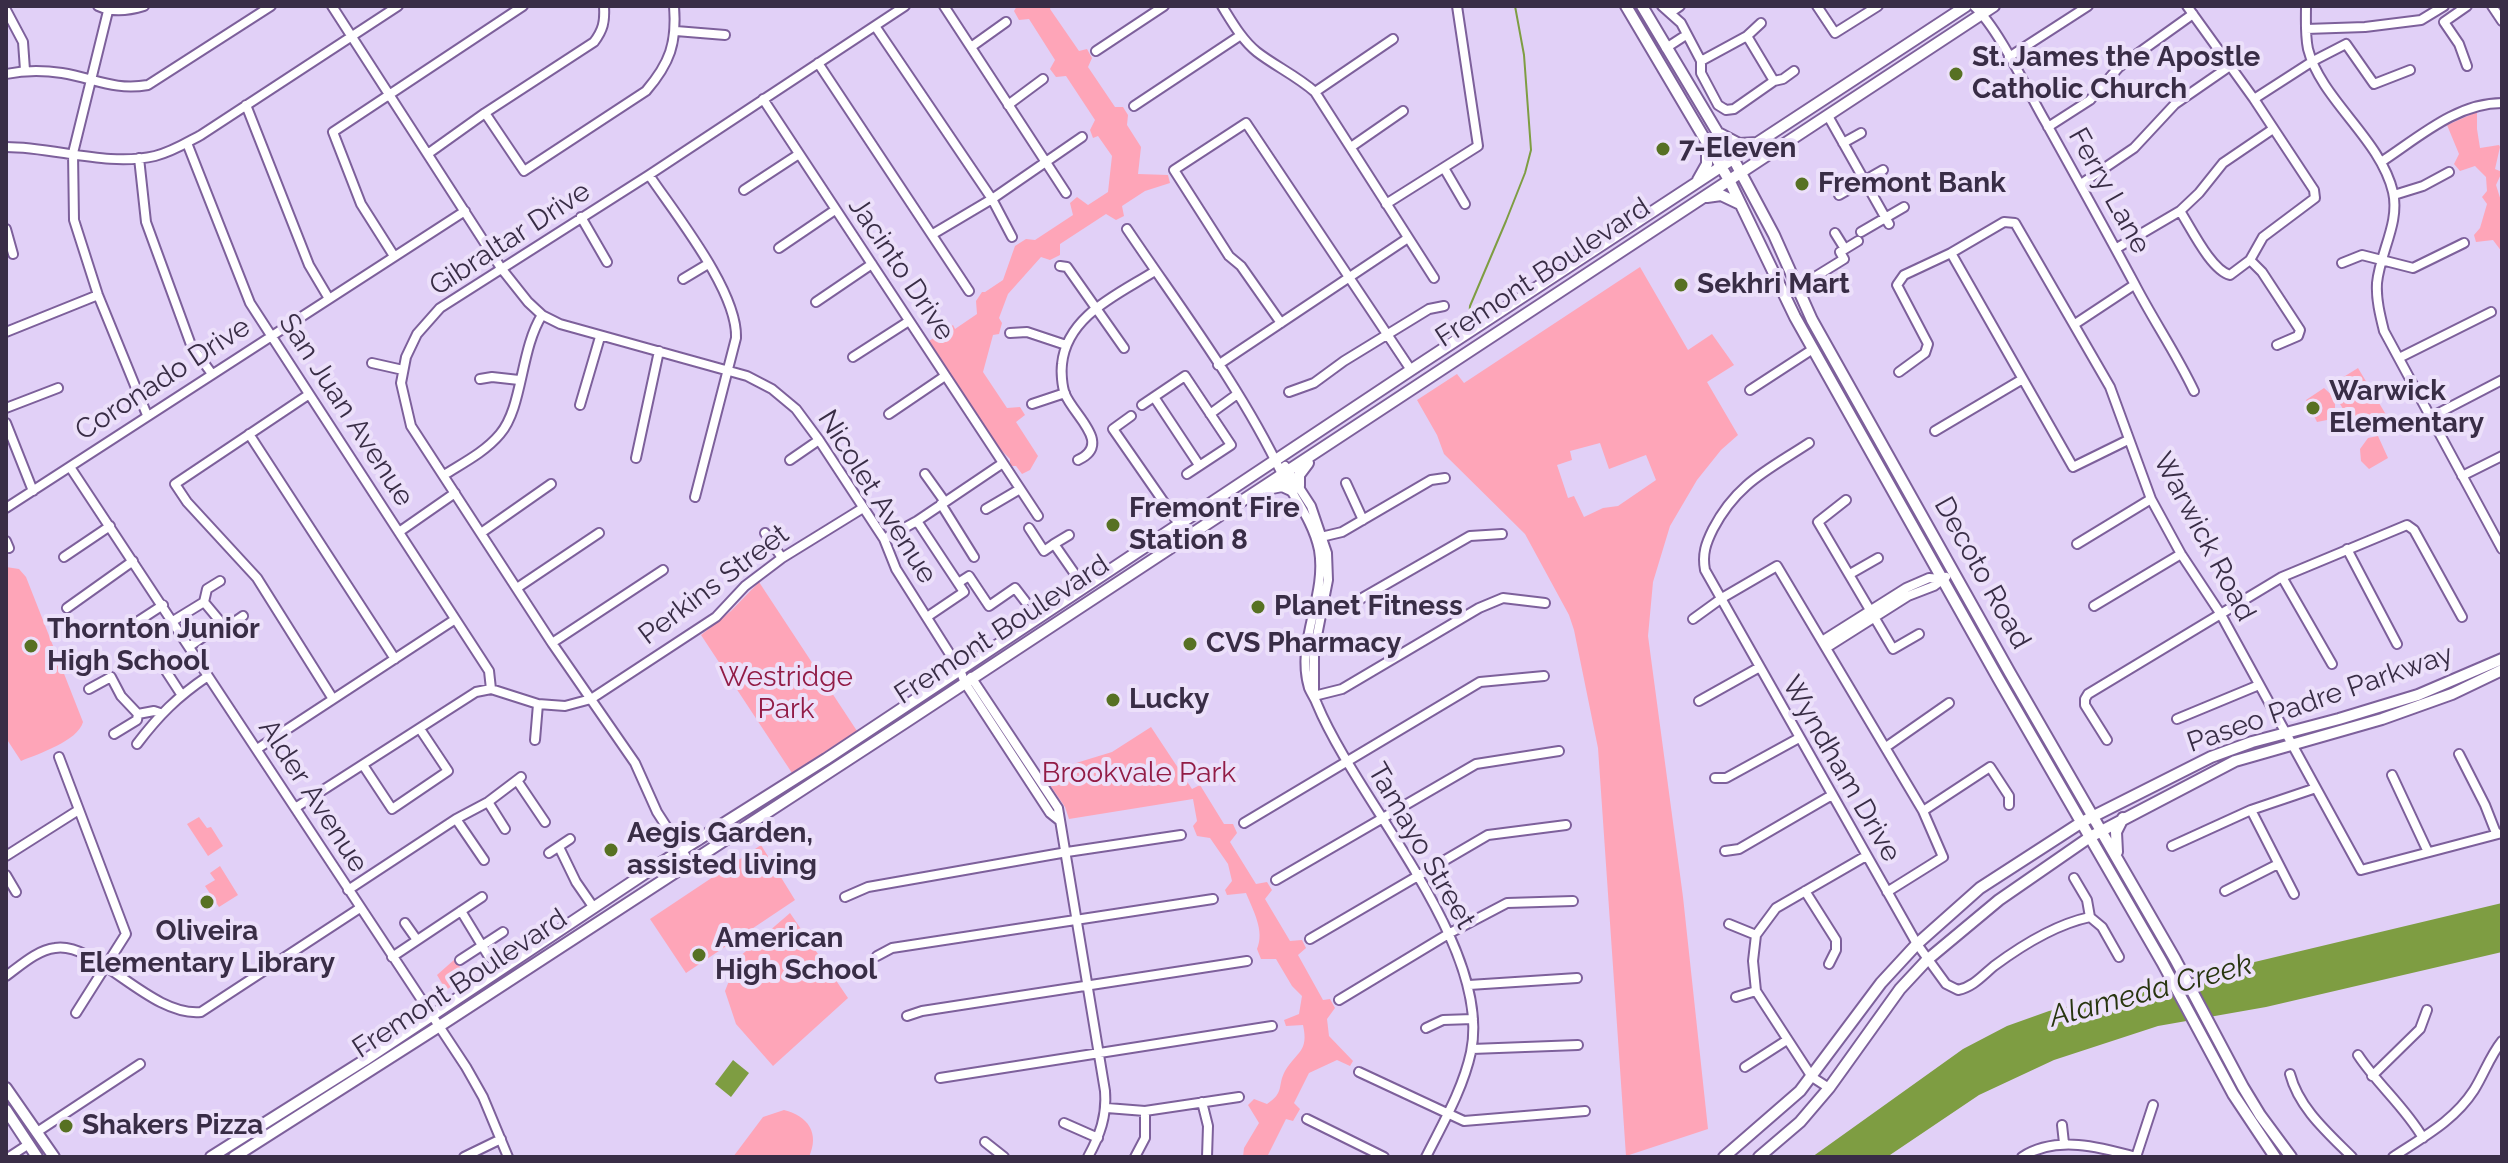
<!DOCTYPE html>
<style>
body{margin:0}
#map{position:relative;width:2508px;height:1163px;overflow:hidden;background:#e1d0f7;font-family:Raleway,sans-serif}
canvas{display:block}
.frame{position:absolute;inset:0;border:8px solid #392d46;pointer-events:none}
</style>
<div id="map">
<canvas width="2508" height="1163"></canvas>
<div class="frame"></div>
</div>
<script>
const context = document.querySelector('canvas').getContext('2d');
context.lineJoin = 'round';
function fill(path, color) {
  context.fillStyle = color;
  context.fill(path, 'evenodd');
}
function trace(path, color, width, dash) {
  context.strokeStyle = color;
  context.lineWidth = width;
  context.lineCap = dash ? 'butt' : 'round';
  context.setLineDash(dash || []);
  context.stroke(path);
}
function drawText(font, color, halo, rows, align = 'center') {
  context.font = font + ' Raleway,sans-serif';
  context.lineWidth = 8;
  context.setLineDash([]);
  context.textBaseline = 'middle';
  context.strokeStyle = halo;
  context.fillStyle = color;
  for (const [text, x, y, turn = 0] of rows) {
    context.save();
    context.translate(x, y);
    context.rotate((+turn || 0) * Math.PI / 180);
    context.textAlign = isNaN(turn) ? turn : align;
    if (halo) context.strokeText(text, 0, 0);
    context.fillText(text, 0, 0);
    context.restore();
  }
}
const green = new Path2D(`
 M1017,6H1051L1050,9L1079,51L1087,49L1092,58L1088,67L1115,107H1123L1128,115L1127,125L1141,147L1138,174L1168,175L1170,183L1145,191L1122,206L1124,216L1116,220L1106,214L1060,244V255L1050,260L1041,257L1008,294L999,318L1002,323L999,334L993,335L983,372L1007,408L1020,407L1025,415L1016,422L1038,456L1030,470L1022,474L1016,466H1010V459L999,448L929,341L953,325L955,329L977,314L976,301L982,292H985L1003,280L1015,246L1026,239L1035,240L1073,215L1070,203L1077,197L1088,205L1108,192L1112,156L1098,136L1093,138L1090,130L1095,120L1066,76L1056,77L1050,69L1055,60L1029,19L1019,20L1014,11Z
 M2477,112V129L2480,148L2499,145L2500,147L2495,169L2502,172L2496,185L2502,204V252L2493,240L2476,242L2474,235L2480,228L2487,204L2482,197L2487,191L2486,177L2475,166L2460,171L2454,164L2459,154L2447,125Z
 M1640,267L1688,350L1712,334L1734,365L1707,382L1738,435L1721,450L1697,480L1670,526L1653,582L1648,636L1683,897L1708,1129L1626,1156L1598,748L1574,630L1569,615L1525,534L1444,454L1437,435L1417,400L1457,374L1464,383ZM1600,443L1609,469L1646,455L1656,480L1618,506L1603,508L1584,517L1574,496L1568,498L1557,465L1572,460L1570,451Z
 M2358,368L2388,418L2359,435L2329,386Z
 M2324,388L2335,398V410L2327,420L2317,422L2306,400Z
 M2378,436L2388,458L2369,469L2361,461L2360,449L2368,438Z
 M6,567L19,569L26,577L83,722C78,741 38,754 21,761L6,738Z
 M759,582L857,731L792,773L701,635L731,611Z
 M1151,727L1192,789L1200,785L1224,824H1233L1237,833L1230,842L1256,884L1267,882L1272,890L1265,899L1290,941L1302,940L1306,948L1298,955L1323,1000L1330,999L1335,1008L1327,1019L1329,1036L1353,1061L1350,1066L1337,1060L1309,1073L1294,1103L1300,1109L1293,1121L1286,1119L1267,1157H1243L1244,1148L1259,1123L1248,1105L1254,1099L1267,1104C1285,1092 1277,1086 1285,1071C1297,1051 1309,1052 1303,1025L1286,1026L1284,1020L1299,1014L1302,996L1292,986L1276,959H1261L1257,949C1265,931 1253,910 1246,893L1227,895L1225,890L1232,881L1228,864L1210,838L1197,836L1193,826L1197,821L1193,799L1069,819L1065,807L1047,781L1076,763L1112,752Z
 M199,817L207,828L211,827L223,846L208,856L187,824Z
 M761,845L795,900L686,973L650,919Z
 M220,866L238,895L219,907L205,886L215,880L210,873Z
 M790,913L848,998L773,1066L736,1024L725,991L738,958Z
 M455,959L466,977L446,990L437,975Z
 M784,1110C808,1116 820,1133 809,1157H733L763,1117Z`);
const water = new Path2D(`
 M2502,903V952L2266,1007L2158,1026L2054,1060L1979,1095L1887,1157H1812L1963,1049L2007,1026L2049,1011Z
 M733,1060L749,1073L731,1097L715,1084Z`);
const stream = new Path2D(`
 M1469,318L1470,306L1506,221L1525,173L1531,150L1524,55L1515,6`);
const minor = new Path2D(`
 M98,6C113,13 128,11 144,6
 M332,6L501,268L528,302L542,315L560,324L747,376L772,389L796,409L819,440L884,539L896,569L960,670L965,683L1050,813L1060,821
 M944,6L1066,193
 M1222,6C1232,22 1242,40 1257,52C1275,66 1297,76 1315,92L1434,278
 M1662,6L1681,23L1701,61V73L1718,105L1726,110L1734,109L1774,81L1783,79L1794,71
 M1817,6L1835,33L1878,6
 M1974,6C1999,29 2027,90 2045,121C2075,175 2105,229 2134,283C2153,320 2176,353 2194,391
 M2306,6C2306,20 2305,35 2308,49C2321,100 2380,138 2393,192C2400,223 2380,252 2377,283C2376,299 2380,315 2384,331L2502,549
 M2467,6L2444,22L2459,44L2467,66
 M2492,6L2502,21
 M6,10L23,42L25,70
 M108,11L73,153L74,220L98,295L147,415
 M1670,13L1680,6
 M875,26L992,199L1012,237
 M2306,29L2365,27L2421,20L2444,6
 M676,31L725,35
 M1747,36L1774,81
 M971,47L1006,22
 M1666,48L1686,35
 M1096,51L1164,6
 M2009,57L2088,6
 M1701,61L1747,36L1761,23
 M818,63L969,291
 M6,74C25,70 43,70 62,73C94,78 114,91 148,85L271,6
 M1315,92L1393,39
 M763,99L1038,516
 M2254,99L2313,61L2346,44L2374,84L2410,70
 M246,105L309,265L328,297
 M1008,105L1043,79
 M1134,106L1241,35
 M485,113L524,171L646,91C670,63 677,43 674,6
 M1828,116L1889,224
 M2048,127L2090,100L2119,67L2193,14
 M187,143L250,303L489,671L491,689
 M1843,143L1861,133
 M6,147C55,147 107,167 155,156C172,152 186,143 201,135L398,6
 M1351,147L1403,111
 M429,153L485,113L594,42C603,30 605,22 604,6
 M139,158L146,222L191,345L212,374
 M2381,162C2418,138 2456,103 2502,103
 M1444,168L1465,204
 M649,175C676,215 738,292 736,338L695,497
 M2081,184L2134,148L2175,104L2230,66
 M744,190L799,154
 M1839,195L1883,170
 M2394,195L2423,186L2449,172
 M1386,204L1478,146L1457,6
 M2180,211C2191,228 2211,270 2230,275L2250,260L2263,237L2315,198L2314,190L2254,99L2187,6
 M581,217L607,262
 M6,229L13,254
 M1127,229C1181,309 1241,388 1282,474C1295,500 1313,521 1319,550C1327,597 1295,642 1309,688C1311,693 1315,698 1317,704C1357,801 1493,946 1471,1052C1463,1089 1443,1123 1426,1157
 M1861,232L1904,207
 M1835,233L1845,249
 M933,234L992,199L1082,137
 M779,248L835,210
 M2117,248L2180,211L2199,193L2223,163L2273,129
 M1951,253L2073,467L2128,440
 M394,256L361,204L333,132L523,6
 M2250,260L2262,272L2300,330L2298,336L2277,345
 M2342,263L2362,255L2413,268L2464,243
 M1060,266L1067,267L1124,348
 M683,279L708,264
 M1797,288L1844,259L1840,252L1858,241
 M816,302L872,264
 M1281,323L1241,266L1229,256L1174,170L1246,123L1411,370
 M2075,324L2134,285
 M6,332L98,295
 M1010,333L1027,332L1066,345
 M853,357L909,321
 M2399,358L2491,312
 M372,363L403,370
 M1218,365L1408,238
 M1899,372L1925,353L1928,344L1897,285L1904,275L1951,253L2004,222L2015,223L2110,387L2151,499L2181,554L2220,613L2361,870L2502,833
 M480,379L492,377L519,380
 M1750,390L1813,349
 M1289,392L1314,383L1344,361L1429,309L1444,306
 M308,395L175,484L187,502L257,578L333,699
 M1154,397L1199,465
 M1032,404L1065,393
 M580,405L600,337
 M1142,405L1185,376L1231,445L1187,474
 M6,408L58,388
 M889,414L945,376
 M1210,414L1236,395
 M1131,416L1113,429L1179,524
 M2429,418L2502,380
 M6,423L33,491
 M1935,431L2021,380
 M249,434L395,659
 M1809,443C1768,470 1737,483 1713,529C1706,543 1702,554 1705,570L1917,944L1946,984L1958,990C1973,987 1982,976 1994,966C2021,946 2057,924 2090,917
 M636,458L659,351
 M790,460L819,440
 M1078,460C1113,444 1074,416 1065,394C1062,386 1061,372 1062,364C1067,315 1119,294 1155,271
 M1285,466L1311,506L1327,553L1328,580L1314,651V696
 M70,467L466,1067L483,1097L508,1157
 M925,474L945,502
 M444,475C463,463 485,452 500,434C523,407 520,350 542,315
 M2462,476L2502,456
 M1346,483L1363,520
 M1846,500L1818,522L1893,649L1919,634
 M941,504L974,557
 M6,508L465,211
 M986,509L1020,489
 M917,521L964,592L927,617
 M1029,528L1044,551L1054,544L1084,587
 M399,532L455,493
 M481,533L551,484
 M765,533L782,558
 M1321,537L1342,532L1431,480L1445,478
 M884,539L917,521L1003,463
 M6,541L9,548
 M1054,544L1069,535
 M2077,544L2151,499
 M2347,549L2397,644
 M64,557L110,526
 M1850,574L1878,558
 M2282,577L2332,664
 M958,583L969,576L989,606L1015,588L1025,601
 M517,588L599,533
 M204,602L207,589L220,581
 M1319,606L1343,609L1470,536L1502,534
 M2094,606L2181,554
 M67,608L133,561
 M1693,619L1722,598L1777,566L1923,811L1943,857L1887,892
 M173,621L204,602L219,620L216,628L190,646
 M219,624L230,625L243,616
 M120,633L163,605
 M1822,641L1906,588L1929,578L1941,579
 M552,643L663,570
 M1826,648L1908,596L1934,586L1946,577
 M153,651L181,694
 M971,677L1058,808L1105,1091C1107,1116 1100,1135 1088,1157
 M89,689L111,677L121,696L138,714L154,711L160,713
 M1314,696L1342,689L1479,608L1503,598L1545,603
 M1699,701L1758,668
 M2177,719L2259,685
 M114,734L137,720L138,714
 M535,740L538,704
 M2107,740L2085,705V699L2088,694L2282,577L2407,525L2414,530L2462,617
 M137,744C159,715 177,697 208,676
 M1886,747L1949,703
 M257,749L454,620
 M2459,754L2485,805L2496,833
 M59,757L126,934L76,1013
 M363,765L392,809L448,771L420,729
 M2392,775L2428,852
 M1715,778H1726L1799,738
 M518,782L545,822
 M488,802L505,829
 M295,808L476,692L491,689L538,704L565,706L591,699L716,617L745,586L782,558L863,508
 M2251,810L2294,894
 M1923,811L1990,767L2009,796V805
 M456,819L484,860
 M1244,823L1480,682L1544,676
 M2172,846L2251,810L2316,788
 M559,847L576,882L594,908
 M1725,851L1739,849L1832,795
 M549,853L570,839
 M6,856L77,811
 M690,863L657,812L635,763L552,643L411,426L401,383L406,357L417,334L440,308L649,175L905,6
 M6,875L16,892
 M2074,878L2087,900L2090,917L2102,927L2119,957
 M1276,880L1476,764L1559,751
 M348,890L456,819L488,802L521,777
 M1805,891L1836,940V950L1829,964
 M2225,891L2278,864
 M845,897L868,887L1067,852L1181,835
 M461,911L489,957
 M405,923L417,940
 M1729,924L1756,935
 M1310,939L1488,835L1566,825
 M877,956L892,948L1213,899
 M392,957L482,897
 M460,960L503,932
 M6,976C20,966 37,950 55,948C96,941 150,1017 201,1012L360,908
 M1469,985L1577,978
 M1736,997L1756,991
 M1339,1000L1450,933L1507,903L1573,901
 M907,1016L922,1011L1247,961
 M1426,1028L1443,1020L1473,1019
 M1472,1049L1578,1045
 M2358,1055C2377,1084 2405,1107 2423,1138
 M1745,1067L1787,1040
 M1359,1072L1464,1121L1585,1111
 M2290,1074C2299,1108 2327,1132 2352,1157
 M2372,1076L2420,1029L2427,1010
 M940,1078L1272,1026
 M1829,1088L1812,1077L1756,991L1753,961L1756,935L1776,908L1866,856
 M1202,1102L1208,1126L1207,1157
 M1107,1108L1145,1111L1239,1097
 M1307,1119L1384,1157
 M1064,1123L1098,1138
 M2062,1125L2064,1143
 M37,1132L140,1064
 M985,1142L1004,1157
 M9,1157L29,1144
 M464,1157L501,1139
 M1135,1157L1145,1138V1111
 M2022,1157C2056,1135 2100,1147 2136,1157
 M2136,1157L2153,1105
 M2393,1157C2423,1137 2454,1121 2474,1090C2484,1074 2490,1056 2502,1041`);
const major = new Path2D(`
 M1626,6L1729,180L1795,317L1998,678L2162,962L2233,1094L2275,1157
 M1642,6L1734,160L1774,235L1812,320L2010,673L2175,959L2243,1087L2260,1115L2291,1157
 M1720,134L1739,144L1758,143
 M1698,180L1707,164V147
 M1707,197L1721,195L1740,204
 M1299,486V475L1308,463
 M1267,489L1282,486L1293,491
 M2117,852L2116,832L2123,818
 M6,1088L54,1157
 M6,1110L37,1157
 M211,1157L365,1060L650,870L826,759L1411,370L1966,6
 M234,1157L438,1027L906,722L1994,6
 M1724,1157L1800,1091L1881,983L1917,944L1980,888L2082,822L2211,757L2252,742L2339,719L2418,695L2502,659
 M1759,1157L1800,1122L1829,1088L1900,989L1927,960L1999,900L2090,837L2235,761L2382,719L2452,694L2502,670`);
const markers = [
 [1956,74,8,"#577123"],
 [1663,149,8,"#577123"],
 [1802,184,8,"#577123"],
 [1681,285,8,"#577123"],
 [2313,408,8,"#577123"],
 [1113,525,8,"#577123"],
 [1258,607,8,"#577123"],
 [1190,644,8,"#577123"],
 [31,646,8,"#577123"],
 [1113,700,8,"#577123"],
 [611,850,8,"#577123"],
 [207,902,8,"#577123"],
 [699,955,8,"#577123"],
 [66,1126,8,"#577123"]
];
const poiNames = [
 ["St. James the Apostle",1972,58],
 ["Catholic Church",1972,90],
 ["7-Eleven",1679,149],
 ["Fremont Bank",1818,184],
 ["Sekhri Mart",1697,285],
 ["Warwick",2329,392],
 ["Elementary",2329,424],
 ["Fremont Fire",1129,509],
 ["Station 8",1129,541],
 ["Planet Fitness",1274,607],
 ["Thornton Junior",47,630],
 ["High School",47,662],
 ["CVS Pharmacy",1206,644],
 ["Lucky",1129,700],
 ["Aegis Garden,",627,834],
 ["assisted living",627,866],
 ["Oliveira",207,932,"center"],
 ["Elementary Library",207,964,"center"],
 ["American",715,939],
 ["High School",715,971],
 ["Shakers Pizza",82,1126]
];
const streetNames = [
 ["Ferry Lane",2109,191,61],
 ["Gibraltar Drive",510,239,-33],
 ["Jacinto Drive",901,269,56],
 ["Fremont Boulevard",1543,273,-33],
 ["Coronado Drive",163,379,-33],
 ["San Juan Avenue",346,410,57],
 ["Nicolet Avenue",877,497,58],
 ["Warwick Road",2204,537,62],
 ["Decoto Road",1982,573,61],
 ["Perkins Street",714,585,-37],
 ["Fremont Boulevard",1002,630,-33],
 ["Paseo Padre Parkway",2320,699,-19],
 ["Wyndham Drive",1841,769,60],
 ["Alder Avenue",313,796,57],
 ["Tamayo Street",1421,846,60],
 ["Fremont Boulevard",460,984,-33]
];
const parkNames = [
 ["Westridge",786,678],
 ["Park",786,710],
 ["Brookvale Park",1139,774]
];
const waterNames = [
 ["Alameda Creek",2151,991,-15]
];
fill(green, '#fea5b8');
fill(water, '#7e9d42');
trace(stream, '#7e9d42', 2);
trace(minor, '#7d609b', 12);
trace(major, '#7d609b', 14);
trace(minor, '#fff', 8);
trace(major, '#fff', 10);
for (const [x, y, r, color] of markers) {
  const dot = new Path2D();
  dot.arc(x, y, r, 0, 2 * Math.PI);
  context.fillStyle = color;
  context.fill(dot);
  trace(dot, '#ece0fa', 3);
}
drawText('bold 28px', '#392d46', '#ece0fa', poiNames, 'left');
drawText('28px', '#392d46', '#ece0fa', streetNames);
drawText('28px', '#921c46', '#ece0fa', parkNames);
drawText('italic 30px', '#28350f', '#ece0fa', waterNames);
</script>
